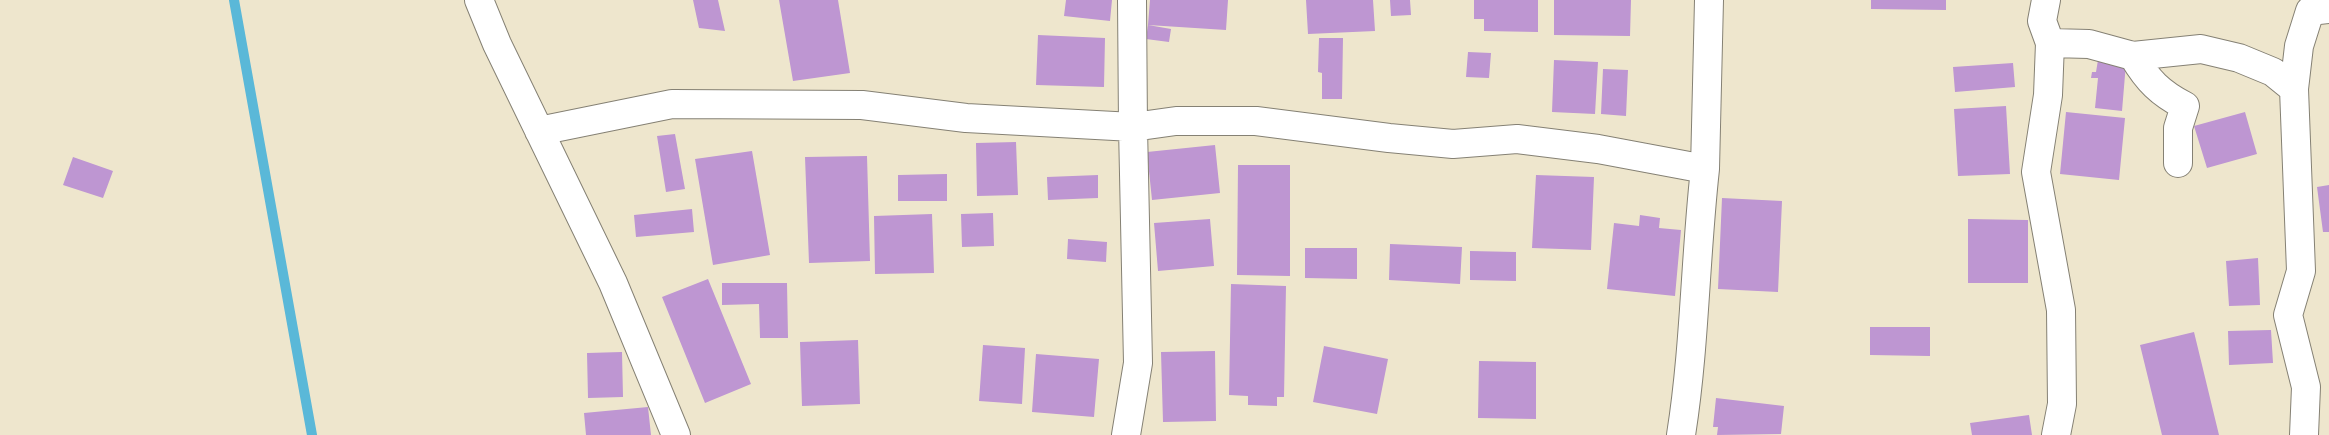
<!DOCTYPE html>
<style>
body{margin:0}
canvas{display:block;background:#eee6cd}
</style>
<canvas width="2329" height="435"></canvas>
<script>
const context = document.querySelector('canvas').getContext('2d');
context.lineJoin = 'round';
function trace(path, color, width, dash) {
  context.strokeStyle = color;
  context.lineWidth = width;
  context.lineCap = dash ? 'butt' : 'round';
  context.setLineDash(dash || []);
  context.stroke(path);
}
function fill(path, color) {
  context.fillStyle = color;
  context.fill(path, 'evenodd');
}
const stream = new Path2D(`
 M234,0L312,435`);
const building = new Path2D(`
 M693,0H718L725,31L699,28Z
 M779,0H838L850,73L793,81Z
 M1066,0H1112L1110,21L1064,16Z
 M1150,0H1228L1226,30L1148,25Z
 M1306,0H1373L1375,31L1308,34Z
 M1390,0H1410L1411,15L1391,16Z
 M1474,0H1538V32L1484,31V19H1474Z
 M1554,0H1631L1630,36L1554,35Z
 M1871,0H1946V10L1871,9Z
 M1148,25L1171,29L1169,42L1146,39Z
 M1038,35L1105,38L1104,87L1036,85Z
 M1319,38H1343L1342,99H1322V73L1318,72Z
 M1468,52L1491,53L1489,78L1466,77Z
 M1554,60L1598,62L1595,114L1552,112Z
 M2098,60L2126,63L2122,111L2095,108L2098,78H2091L2092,72H2096Z
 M2013,63L2015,87L1955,92L1953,67Z
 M1603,69L1628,70L1626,116L1601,114Z
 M2006,106L2010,174L1958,176L1954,109Z
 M2066,112L2125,118L2119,180L2060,174Z
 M2245,112L2257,154L2207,168L2194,126Z
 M675,134L685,189L666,192L657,136Z
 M1016,142L1018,195L977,196L976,143Z
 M1215,145L1220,193L1152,200L1147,152Z
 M752,151L770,255L713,265L695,159Z
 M867,156L870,261L809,263L805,157Z
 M73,157L113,171L103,198L63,185Z
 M1238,165H1290V276L1237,275Z
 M947,174V201H898V175Z
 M1098,175V198L1048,200L1047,177Z
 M1536,175L1594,177L1591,250L1532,248Z
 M2329,185V232H2323L2317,187Z
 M1722,198L1782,201L1778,292L1718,289Z
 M692,209L694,232L636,237L634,215Z
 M993,213L994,246L962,247L961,214Z
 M932,214L934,273L875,274L874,216Z
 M1640,215L1660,218L1659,228L1681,230L1675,296L1607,289L1614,223L1639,226Z
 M1210,219L1214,266L1158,271L1154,223Z
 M1968,219L2028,220V283H1968Z
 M1068,239L1107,242L1106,262L1067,259Z
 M1390,244L1462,247L1460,284L1389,280Z
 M1305,248H1357V279L1305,278Z
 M1470,251L1516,252V281L1470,280Z
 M2258,258L2260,305L2229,306L2226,261Z
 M708,279L751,384L705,403L662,297Z
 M722,283H787L788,338H760L759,304L722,305Z
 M1231,284L1286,286L1284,397H1277V406L1248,405V396L1229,395Z
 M1870,327H1930V356L1870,355Z
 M2271,330L2273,363L2229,365L2228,331Z
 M2194,332L2219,435H2162L2140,345Z
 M858,340L860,404L802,406L800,342Z
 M983,345L1025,348L1022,404L979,401Z
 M1324,346L1388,359L1377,414L1313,402Z
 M1215,351L1216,421L1163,422L1161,352Z
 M622,352L623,397L588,398L587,353Z
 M1036,354L1099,359L1094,417L1032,412Z
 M1479,361L1536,362V419L1478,418Z
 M1716,398L1784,406L1781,434L1717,435L1718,427H1713Z
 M648,407L651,435H586L584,413Z
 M2029,415L2032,435H1972L1970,423Z`);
const minor = new Path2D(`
 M479,0L497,44L613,283L676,435
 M2046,0L2042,21L2050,43
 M2133,56C2148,81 2160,93 2185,106L2178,128V163
 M539,131L672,104L862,105L966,118L1133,127L1132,0
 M1705,169L1709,0
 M1126,435L1138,363L1133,127L1176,121H1256L1389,138L1453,144L1517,139L1598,149L1705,169C1695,258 1695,347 1681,435
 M2056,435L2062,404L2061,310L2036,172L2048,95L2050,43L2089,44L2133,56L2201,49L2239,58L2273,72L2294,89
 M2304,435L2306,387L2288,315L2301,271L2294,89L2299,46L2310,11L2329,9`);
trace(stream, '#5ab8d8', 10);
fill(building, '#be96d2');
trace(minor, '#858174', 30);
trace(minor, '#fff', 28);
</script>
